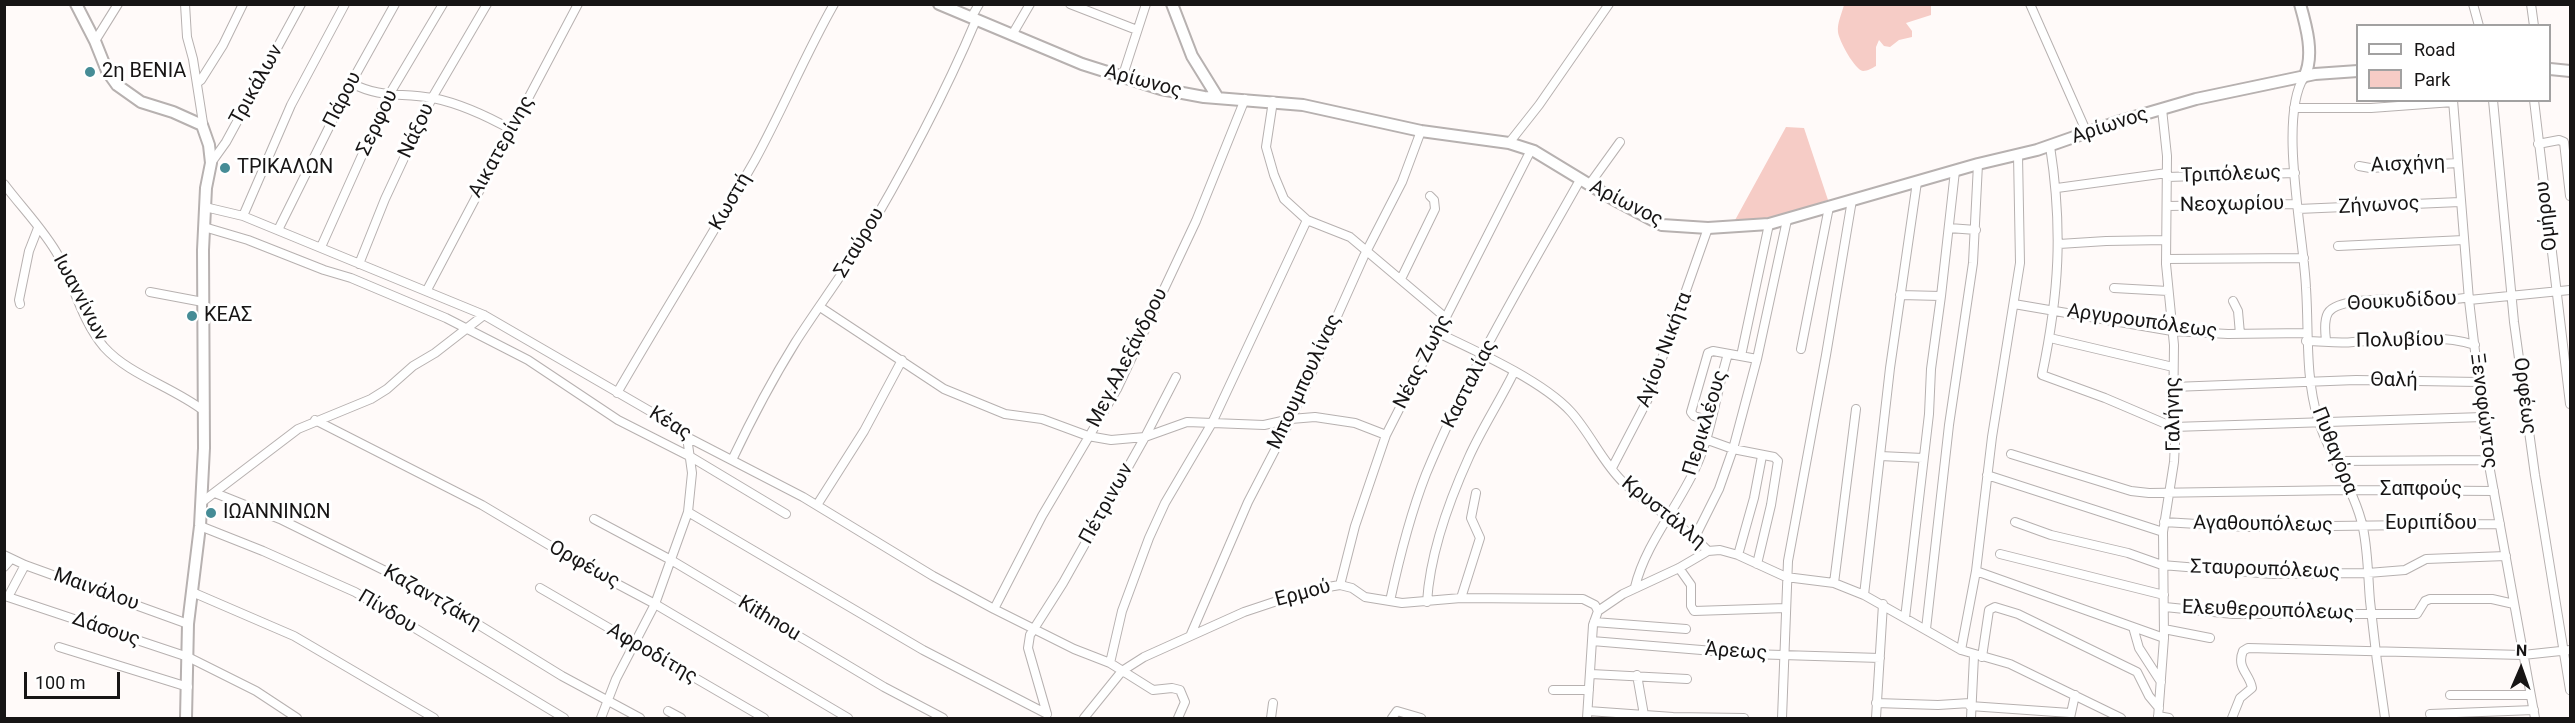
<!DOCTYPE html>
<meta charset="utf-8">
<style>
body{margin:0}
#map{position:relative;width:2575px;height:723px;overflow:hidden;background:#fffaf9;font-family:Roboto,sans-serif}
canvas{display:block}
.frame{position:absolute;inset:0;border:6px solid #171515;pointer-events:none}
.legend{position:absolute;left:2356px;top:24px;width:195px;height:78px;box-sizing:border-box;background:#fff;border:2px solid #a2a1a1;margin:0;padding:8px 10px;list-style:none;font-size:18px;color:#171515}
.legend li{display:flex;align-items:center;gap:12px;height:30px}
.legend b{width:30px;border:2px solid #a2a1a1}
.north{position:absolute;left:2491px;top:639px;width:60px;height:60px;-webkit-text-stroke:4px #fff;paint-order:stroke;rotate:2deg;font-size:16px;font-weight:700;line-height:24px;text-align:center;color:#171515}
.north::after{content:'';display:block;margin:auto;width:21px;height:27px;background:#171515;clip-path:polygon(50% 0,100% 100%,50% 72%,0 100%)}
.scale{position:absolute;left:24px;top:672px;width:96px;height:27px;box-sizing:border-box;border:3px solid #171515;border-top:0;padding-left:8px;font-size:18px;line-height:21px;white-space:nowrap;color:#171515;-webkit-text-stroke:4px #fff;paint-order:stroke}
</style>
<div id="map">
<canvas width="2575" height="723"></canvas>
<div class="frame"></div>
<ul class="legend">
<li><b style="height:8px;background:#fff"></b>Road</li>
<li><b style="height:16px;background:#f6ccc6"></b>Park</li>
</ul>
<div class="north">N</div>
<div class="scale">100 m</div>
</div>
<script>
const context = document.querySelector('canvas').getContext('2d');
context.lineJoin = 'round';
function fill(path, color) {
  context.fillStyle = color;
  context.fill(path, 'evenodd');
}
function trace(path, color, width, dash) {
  context.strokeStyle = color;
  context.lineWidth = width;
  context.lineCap = dash ? 'butt' : 'round';
  context.setLineDash(dash || []);
  context.stroke(path);
}
function drawText(font, color, halo, rows, align = 'center') {
  context.font = font + ' Roboto,sans-serif';
  context.lineWidth = 6;
  context.setLineDash([]);
  context.textBaseline = 'middle';
  context.strokeStyle = halo;
  context.fillStyle = color;
  for (const [text, x, y, turn = 0] of rows) {
    context.save();
    context.translate(x, y);
    context.rotate((+turn || 0) * Math.PI / 180);
    context.textAlign = isNaN(turn) ? turn : align;
    if (halo) context.strokeText(text, 0, 0);
    context.fillText(text, 0, 0);
    context.restore();
  }
}
const green = new Path2D(`
 M1931,5V15L1906,23L1912,31V37L1899,40L1890,47L1884,46L1879,40L1876,47V66C1872,68 1868,71 1863,71C1855,70 1839,41 1838,32C1837,23 1842,13 1844,5Z
 M1786,127L1804,128L1828,200L1780,216L1734,222Z`);
const street = new Path2D(`
 M185,4L187,37L193,59L203,123L202,125
 M1070,4L1137,30
 M2030,4L2087,133
 M2473,4L2479,26
 M2531,4L2534,26
 M971,18L979,4
 M1012,35L1030,4
 M95,41L118,4
 M2304,77C2278,118 2304,237 2306,288C2309,333 2305,376 2318,419C2329,456 2355,490 2363,528C2368,552 2368,577 2370,601C2374,640 2379,679 2385,718
 M1122,78L1146,4
 M197,83L201,80L223,45L243,4
 M351,83C382,99 400,92 433,98C462,104 487,116 512,130
 M2453,100L2469,300L2487,454L2535,718
 M2493,100L2514,322L2535,475L2570,690
 M2534,100L2570,404
 M1273,101L1266,147L1274,175L1284,199L1307,220L1350,237L1446,318
 M2294,108H2371L2453,102
 M1509,143L1539,105L1609,4
 M2538,144L2559,140L2564,142L2570,196
 M2050,146C2063,229 2059,294 2042,375L2105,398L2173,427L2483,417
 M211,163L226,142L301,4
 M2359,166L2370,168L2458,163
 M2167,177L2295,173
 M4,184C22,208 45,231 59,257C74,286 82,321 104,347C129,375 173,387 204,411
 M1589,185L1620,142
 M2057,188L2167,173
 M2167,206L2297,204
 M205,207L243,216L484,315L667,421L687,437L803,497L933,576L994,609L1074,649L1110,663L1153,690L1172,688L1180,690L1185,702L1178,718
 M2298,209L2460,202
 M243,216L291,105L345,4
 M204,227L248,240L324,270L351,278L446,318L528,360L618,420L691,457L786,514
 M1949,228L1976,230
 M278,230L351,83L395,4
 M2059,244L2106,241L2166,240
 M2338,246L2464,240
 M321,247L389,95L443,4
 M2166,259L2304,258
 M359,264L385,199L432,98L487,4
 M1401,279L1435,209L1434,200L1430,196
 M2114,288L2168,291
 M427,290L578,4
 M150,292L203,302
 M1900,295L1941,296L1931,369L1929,414L1905,618
 M1941,296L1955,171
 M2469,300L2570,290
 M2233,301L2238,311L2240,334
 M20,304L19,300L29,251L38,228
 M2014,304L2172,331L2228,334L2306,333
 M820,307L944,389L1005,414L1042,419L1088,436L1111,440L1145,437L1187,422L1264,425L1291,419L1315,417L1355,423L1386,435
 M1438,333C1476,351 1543,381 1571,412C1590,433 1603,463 1623,482C1650,507 1683,524 1708,551
 M2050,338L2173,367
 M2326,340C2325,332 2324,320 2328,313C2342,290 2442,305 2469,297
 M2306,341C2322,341 2338,344 2353,342C2389,340 2441,333 2475,345
 M1801,349L1829,207
 M1741,356L1769,224
 M2173,387L2356,380L2479,382
 M617,393C662,315 710,239 755,160C783,109 805,55 834,4
 M315,420L482,505L591,570L655,604L848,718
 M1711,421L1694,416L1691,412L1708,353L1713,351L1757,359
 M1705,439L1733,449L1774,457L1778,461L1771,505L1757,564
 M2011,454L2131,491L2149,493L2349,490L2494,491
 M1880,456L1923,458
 M732,460C751,420 772,380 795,343C814,313 835,285 854,255C899,180 942,101 976,20
 M2337,461L2488,460
 M1612,468L1647,401L1708,228
 M1987,475L2163,532
 M215,493L280,519L414,585L562,676L640,718
 M202,502L298,429L371,399L387,389L413,366L435,353L484,315
 M817,505L864,431L902,360
 M688,512L923,650L1047,714
 M594,519L671,560L884,687L943,718
 M2015,522L2051,535L2128,553L2162,565L2272,574L2368,573L2405,570L2426,559L2506,556
 M2164,522L2247,527L2500,524
 M200,526L263,551L355,592L564,718
 M1695,537L1719,489L1733,449L1757,359L1787,220
 M2000,554L2164,595
 M4,555L25,565L188,624
 M1738,555L1754,498L1762,456
 M25,565L8,597L188,657L256,691L297,718
 M4,567L11,559
 M1679,568L1691,585V606L1694,611L1786,608
 M1976,571L2164,638
 M1834,583L1856,409
 M1340,585L1355,526L1386,435L1531,150
 M1635,587C1645,545 1677,508 1695,469C1712,433 1716,392 1728,354
 M540,588L764,718
 M192,592L294,636L434,718
 M1864,595L1890,368L1917,182
 M1461,598L1480,538L1471,518L1476,493
 M1390,601C1399,559 1410,515 1426,474C1468,372 1526,276 1580,180
 M1427,602C1430,554 1449,501 1469,457C1482,428 1500,401 1514,372
 M2165,607L2233,614H2417L2425,601L2430,599H2492L2514,604
 M994,609L1042,516L1117,389L1196,221L1245,99
 M1594,622L1686,629
 M2133,627L2139,648L2161,682
 M1926,629L1949,425L1973,263L1978,164
 M2164,629L2210,638
 M1191,634L1248,502L1291,419L1364,256L1402,182L1421,131
 M1592,641L1750,654L1880,658
 M59,647L188,687
 M1961,650L1976,571L1992,437L2020,263L2018,155
 M1982,657L1989,610L1995,607L2018,614L2137,672L2149,696L2159,708
 M1110,663L1122,611L1149,538L1165,503L1212,423L1307,220
 M1591,674L1687,679
 M1637,675L1644,715
 M1553,690H1589
 M2450,695H2530
 M1876,703L1938,705L1970,703
 M1970,706L2070,713
 M668,711L681,718
 M1588,711L1673,717L1744,718
 M1047,714L1028,648L1030,635L1063,583L1145,437L1176,377
 M2430,714L2534,710
 M2158,716L2169,718
 M601,718L616,679L655,604L688,512L692,473L687,437
 M1084,718L1122,671L1144,657L1244,612L1310,590L1340,585L1352,588L1365,597L1402,603L1461,598L1583,599L1595,605L1598,611
 M1271,718L1273,703
 M1392,718L1397,711L1421,718
 M1587,718L1593,625L1598,611L1623,594L1679,568L1708,551L1720,550L1738,555L1786,577L1834,583L1864,595L1961,650L2010,664L2121,718
 M1782,718L1788,561L1826,355L1852,200
 M1876,718L1883,604
 M1971,718L1974,656
 M2070,718L2075,695
 M2158,718L2164,638L2163,532L2174,462L2175,443L2173,427L2174,345L2166,264L2167,156L2162,109
 M2232,718L2240,698L2252,688C2250,674 2236,668 2243,651L2248,648L2523,655L2570,650`);
const secondary = new Path2D(`
 M76,4L95,41L107,71L117,85L141,102L173,112L202,125L209,145L211,163L206,188L203,250L204,448L200,526L188,624L186,718
 M939,4L1082,64L1161,89L1204,97L1303,105L1421,131L1509,143L1534,151L1613,199L1662,225L1708,228L1769,224L1978,164L2037,150L2117,122L2196,99L2315,74L2358,71
 M1172,4L1192,56L1218,98
 M2300,4C2306,25 2315,56 2304,77
 M2550,69L2570,71`);
const markers = [
 [90,72,6,"#468c96"],
 [225,168,6,"#468c96"],
 [192,316,6,"#468c96"],
 [211,513,6,"#468c96"]
];
const poiNames = [
 ["2η ΒΕΝΙΑ",102,72],
 ["ΤΡΙΚΑΛΩΝ",237,168],
 ["ΚΕΑΣ",204,316],
 ["ΙΩΑΝΝΙΝΩΝ",223,513]
];
const streetNames = [
 ["Αρίωνος",1143,82,15],
 ["Τρικάλων",257,85,-61],
 ["Πάρου",343,100,-63],
 ["Σερφου",378,123,-65],
 ["Αρίωνος",2110,126,-18],
 ["Νάξου",417,131,-65],
 ["Αικατερίνης",502,147,-61],
 ["Αισχήνη",2408,165,-2],
 ["Τριπόλεως",2231,175,-2],
 ["Κωστή",731,202,-60],
 ["Αρίωνος",1626,204,27],
 ["Νεοχωρίου",2232,205,-1],
 ["Ζήνωνος",2379,206,-3],
 ["Ομήρου",2547,216,-97],
 ["Σταύρου",860,243,-59],
 ["Ιωαννίνων",80,298,62],
 ["Θουκυδίδου",2402,302,-3],
 ["Αργυρουπόλεως",2142,322,8],
 ["Πολυβίου",2400,341,-1],
 ["Αγίου Νικήτα",1665,350,-69],
 ["Μεγ.Αλεξάνδρου",1128,358,-63],
 ["Νέας Ζωής",1423,362,-63],
 ["Θαλή",2394,381,1],
 ["Μπουμπουλίνας",1305,382,-65],
 ["Κασταλίας",1470,384,-63],
 ["Ορφέως",2524,396,83],
 ["Ξενοφώντος",2483,411,83],
 ["Γαλήνης",2174,414,-91],
 ["Περικλέους",1706,423,-73],
 ["Κέας",670,424,32],
 ["Πυθαγόρα",2334,451,68],
 ["Σαπφούς",2421,490],
 ["Πέτρινων",1107,504,-61],
 ["Κρυστάλλη",1663,513,39],
 ["Ευριπίδου",2431,524],
 ["Αγαθουπόλεως",2263,525,1],
 ["Ορφέως",584,565,29],
 ["Σταυρουπόλεως",2265,570,2],
 ["Μαινάλου",96,590,20],
 ["Ερμού",1303,594,-15],
 ["Καζαντζάκη",432,598,30],
 ["Ελευθερουπόλεως",2268,611,2],
 ["Πίνδου",387,612,31],
 ["Κithnou",769,619,31],
 ["Δάσους",106,630,19],
 ["Άρεως",1736,652,4],
 ["Αφροδίτης",652,654,30]
];
fill(green, '#f6ccc6');
trace(street, '#b7b1b0', 10);
trace(secondary, '#b7b1b0', 14);
trace(street, '#fff', 8);
trace(secondary, '#fff', 10);
for (const [x, y, r, color] of markers) {
  const dot = new Path2D();
  dot.arc(x, y, r, 0, 2 * Math.PI);
  context.fillStyle = color;
  context.fill(dot);
  trace(dot, '#fff', 2);
}
drawText('20px', '#171515', '#fff', poiNames, 'left');
drawText('20px', '#171515', '#fff', streetNames);
</script>
